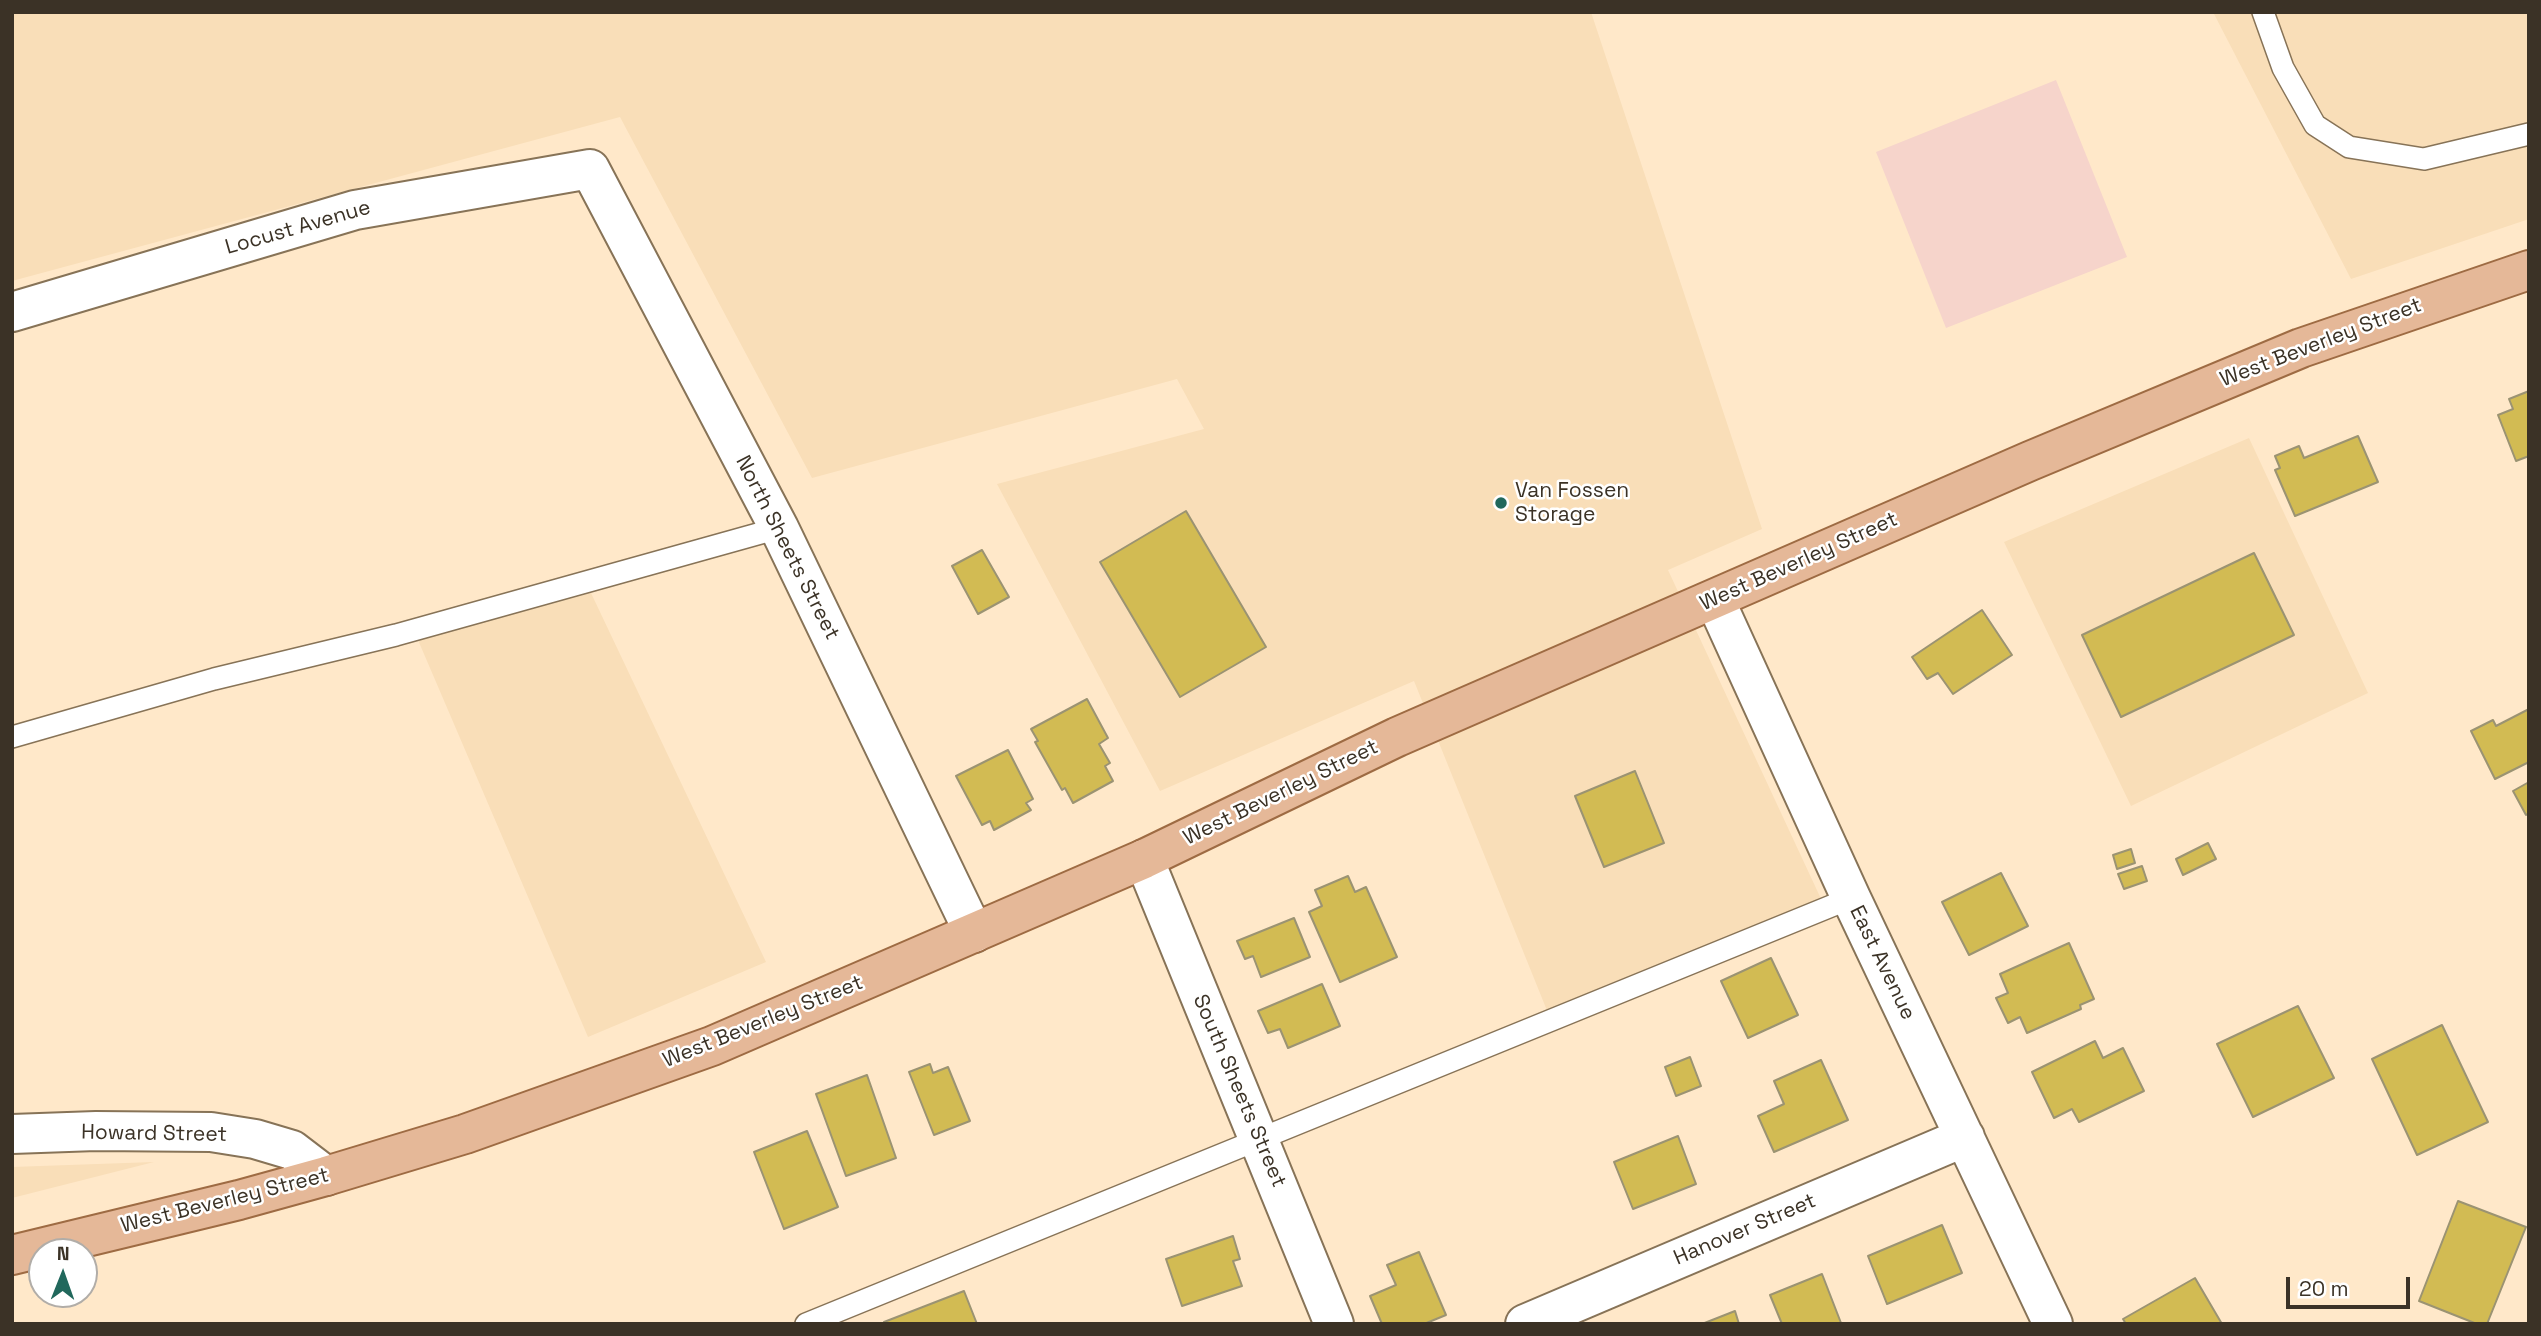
<!DOCTYPE html>
<style>
body{margin:0}
#map{position:relative;width:2541px;height:1336px;overflow:hidden;background:#ffe8c9;font-family:"Space Grotesk",sans-serif}
canvas{display:block}
.frame{position:absolute;inset:0;border:14px solid #3b3226;pointer-events:none}
.north{position:absolute;left:28px;top:1238px;width:70px;height:70px;box-sizing:border-box;background:#fff;border:2px solid #b1ada8;border-radius:50%;rotate:1deg;font-size:19px;font-weight:700;line-height:28px;text-align:center;color:#3b3226}
.north::after{content:'';display:block;margin:auto;width:24px;height:32px;background:#21685c;clip-path:polygon(50% 0,100% 100%,50% 72%,0 100%)}
.scale{position:absolute;left:2286px;top:1277px;width:124px;height:32px;box-sizing:border-box;border:4px solid #3b3226;border-top:0;padding-left:9px;font-size:21px;line-height:24px;white-space:nowrap;color:#3b3226;-webkit-text-stroke:5px #fff;paint-order:stroke}
</style>
<div id="map">
<canvas width="2541" height="1336"></canvas>
<div class="frame"></div>
<div class="north">N</div>
<div class="scale">20 m</div>
</div>
<script>
const context = document.querySelector('canvas').getContext('2d');
context.lineJoin = 'round';
function fill(path, color) {
  context.fillStyle = color;
  context.fill(path, 'evenodd');
}
function trace(path, color, width, dash) {
  context.strokeStyle = color;
  context.lineWidth = width;
  context.lineCap = dash ? 'butt' : 'round';
  context.setLineDash(dash || []);
  context.stroke(path);
}
function drawText(font, color, halo, rows, align = 'center') {
  context.font = font + ' "Space Grotesk",sans-serif';
  context.lineWidth = 5;
  context.setLineDash([]);
  context.textBaseline = 'middle';
  context.strokeStyle = halo;
  context.fillStyle = color;
  for (const [text, x, y, turn = 0] of rows) {
    context.save();
    context.translate(x, y);
    context.rotate((+turn || 0) * Math.PI / 180);
    context.textAlign = isNaN(turn) ? turn : align;
    if (halo) context.strokeText(text, 0, 0);
    context.fillText(text, 0, 0);
    context.restore();
  }
}
const built = new Path2D(`
 M12,12H1591L1762,529L1668,570L1822,901L1548,1013L1414,681L1160,791L997,484L1204,429L1177,379L812,478L620,117L12,281Z
 M2213,12H2529V219L2351,279Z
 M2249,438L2368,693L2131,806L2004,542Z
 M591,593L766,962L588,1037L418,640Z
 M154,1162L12,1198V1167Z`);
const green = new Path2D(`
 M2056,80L2127,257L1946,328L1876,152Z`);
const building = new Path2D(`
 M2529,391V456L2516,461L2498,415L2513,409L2509,399Z
 M2358,436L2378,482L2295,516L2275,470L2280,468L2275,456L2299,446L2304,458Z
 M1186,511L1266,647L1180,697L1100,562Z
 M982,550L1009,597L978,614L952,566Z
 M2254,553L2294,635L2121,717L2082,635Z
 M1982,610L2012,655L1953,694L1938,673L1927,679L1912,657Z
 M1087,699L1108,738L1099,744L1110,763L1105,766L1113,781L1073,803L1065,788L1062,790L1035,742L1038,741L1031,729Z
 M2529,709V762L2495,779L2471,731L2493,720L2496,726Z
 M1008,750L1033,799L1026,803L1031,810L994,830L990,821L982,825L956,776Z
 M1635,771L1664,843L1604,867L1575,796Z
 M2529,782V813L2526,815L2513,791Z
 M2208,843L2216,859L2183,875L2176,859Z
 M2131,849L2135,863L2117,869L2113,855Z
 M2142,866L2147,881L2124,889L2118,874Z
 M2001,873L2028,926L1969,955L1942,902Z
 M1348,876L1355,892L1366,887L1397,957L1340,982L1309,912L1322,906L1315,890Z
 M1294,918L1310,957L1261,977L1253,956L1245,959L1237,941Z
 M2069,943L2094,999L2080,1005L2081,1009L2027,1033L2020,1017L2008,1023L1996,998L2008,993L2000,974Z
 M1771,958L1798,1015L1748,1038L1721,981Z
 M1322,984L1340,1026L1288,1048L1280,1029L1268,1033L1258,1011Z
 M2298,1006L2334,1078L2253,1117L2217,1044Z
 M2442,1025L2488,1122L2417,1155L2372,1059Z
 M2095,1041L2103,1058L2123,1048L2144,1091L2079,1122L2072,1109L2054,1118L2032,1072Z
 M1690,1057L1701,1086L1676,1096L1665,1067Z
 M1821,1060L1848,1120L1774,1152L1758,1116L1784,1104L1774,1081Z
 M930,1064L933,1073L948,1067L970,1121L934,1135L909,1072Z
 M867,1075L896,1158L846,1176L816,1094Z
 M807,1131L838,1207L784,1229L754,1152Z
 M1678,1136L1696,1184L1633,1209L1614,1162Z
 M2458,1201L2526,1227L2487,1324H2477L2419,1301Z
 M1942,1225L1962,1273L1887,1304L1868,1256Z
 M1233,1236L1240,1259L1233,1261L1242,1286L1182,1306L1166,1259Z
 M1419,1252L1446,1315L1424,1324H1382L1370,1296L1396,1285L1387,1265Z
 M1822,1274L1841,1323L1782,1324L1770,1295Z
 M2195,1278L2222,1324H2126L2123,1319Z
 M964,1291L977,1324H884V1322Z
 M1735,1311L1739,1324H1702Z`);
const lane = new Path2D(`
 M2263,12L2283,68L2315,125L2349,147L2424,159L2529,134
 M12,737L214,679L396,635L779,528
 M806,1324L1851,898`);
const street = new Path2D(`
 M12,312L355,210L590,169L779,528L974,933
 M1715,600L1851,898L2053,1324
 M1144,859L1334,1324
 M12,1134L96,1131L211,1132L255,1139L292,1150L326,1176
 M1525,1324L1965,1137`);
const primary = new Path2D(`
 M12,1255L239,1200L326,1176L465,1134L712,1046L1144,859L1397,737L2030,461L2301,348L2529,270`);
const markers = [
 [1501,503,7,"#21685c"]
];
const streetNames = [
 ["Locust Avenue",298,228,-16],
 ["West Beverley Street",2321,343,-21],
 ["North Sheets Street",787,548,63],
 ["West Beverley Street",1799,562,-24],
 ["West Beverley Street",1281,793,-26],
 ["East Avenue",1882,963,64],
 ["West Beverley Street",763,1022,-22],
 ["South Sheets Street",1239,1091,67],
 ["Howard Street",154,1134,1],
 ["West Beverley Street",225,1201,-14],
 ["Hanover Street",1745,1230,-23]
];
const poiNames = [
 ["Van Fossen",1515,491],
 ["Storage",1515,515]
];
fill(built, '#f9deb8');
fill(green, '#f6d4cb');
fill(building, '#d2bb53');
trace(building, '#9b9372', 2);
trace(lane, '#877357', 24);
trace(street, '#877357', 42);
trace(primary, '#9e6b43', 42);
trace(lane, '#fff', 21);
trace(street, '#fff', 38);
trace(primary, '#e5b898', 38);
for (const [x, y, r, color] of markers) {
  const dot = new Path2D();
  dot.arc(x, y, r, 0, 2 * Math.PI);
  context.fillStyle = color;
  context.fill(dot);
  trace(dot, '#fff', 2.5);
}
drawText('21px', '#3b3226', '#fff', streetNames);
drawText('21px', '#3b3226', '#fff', poiNames, 'left');
</script>
